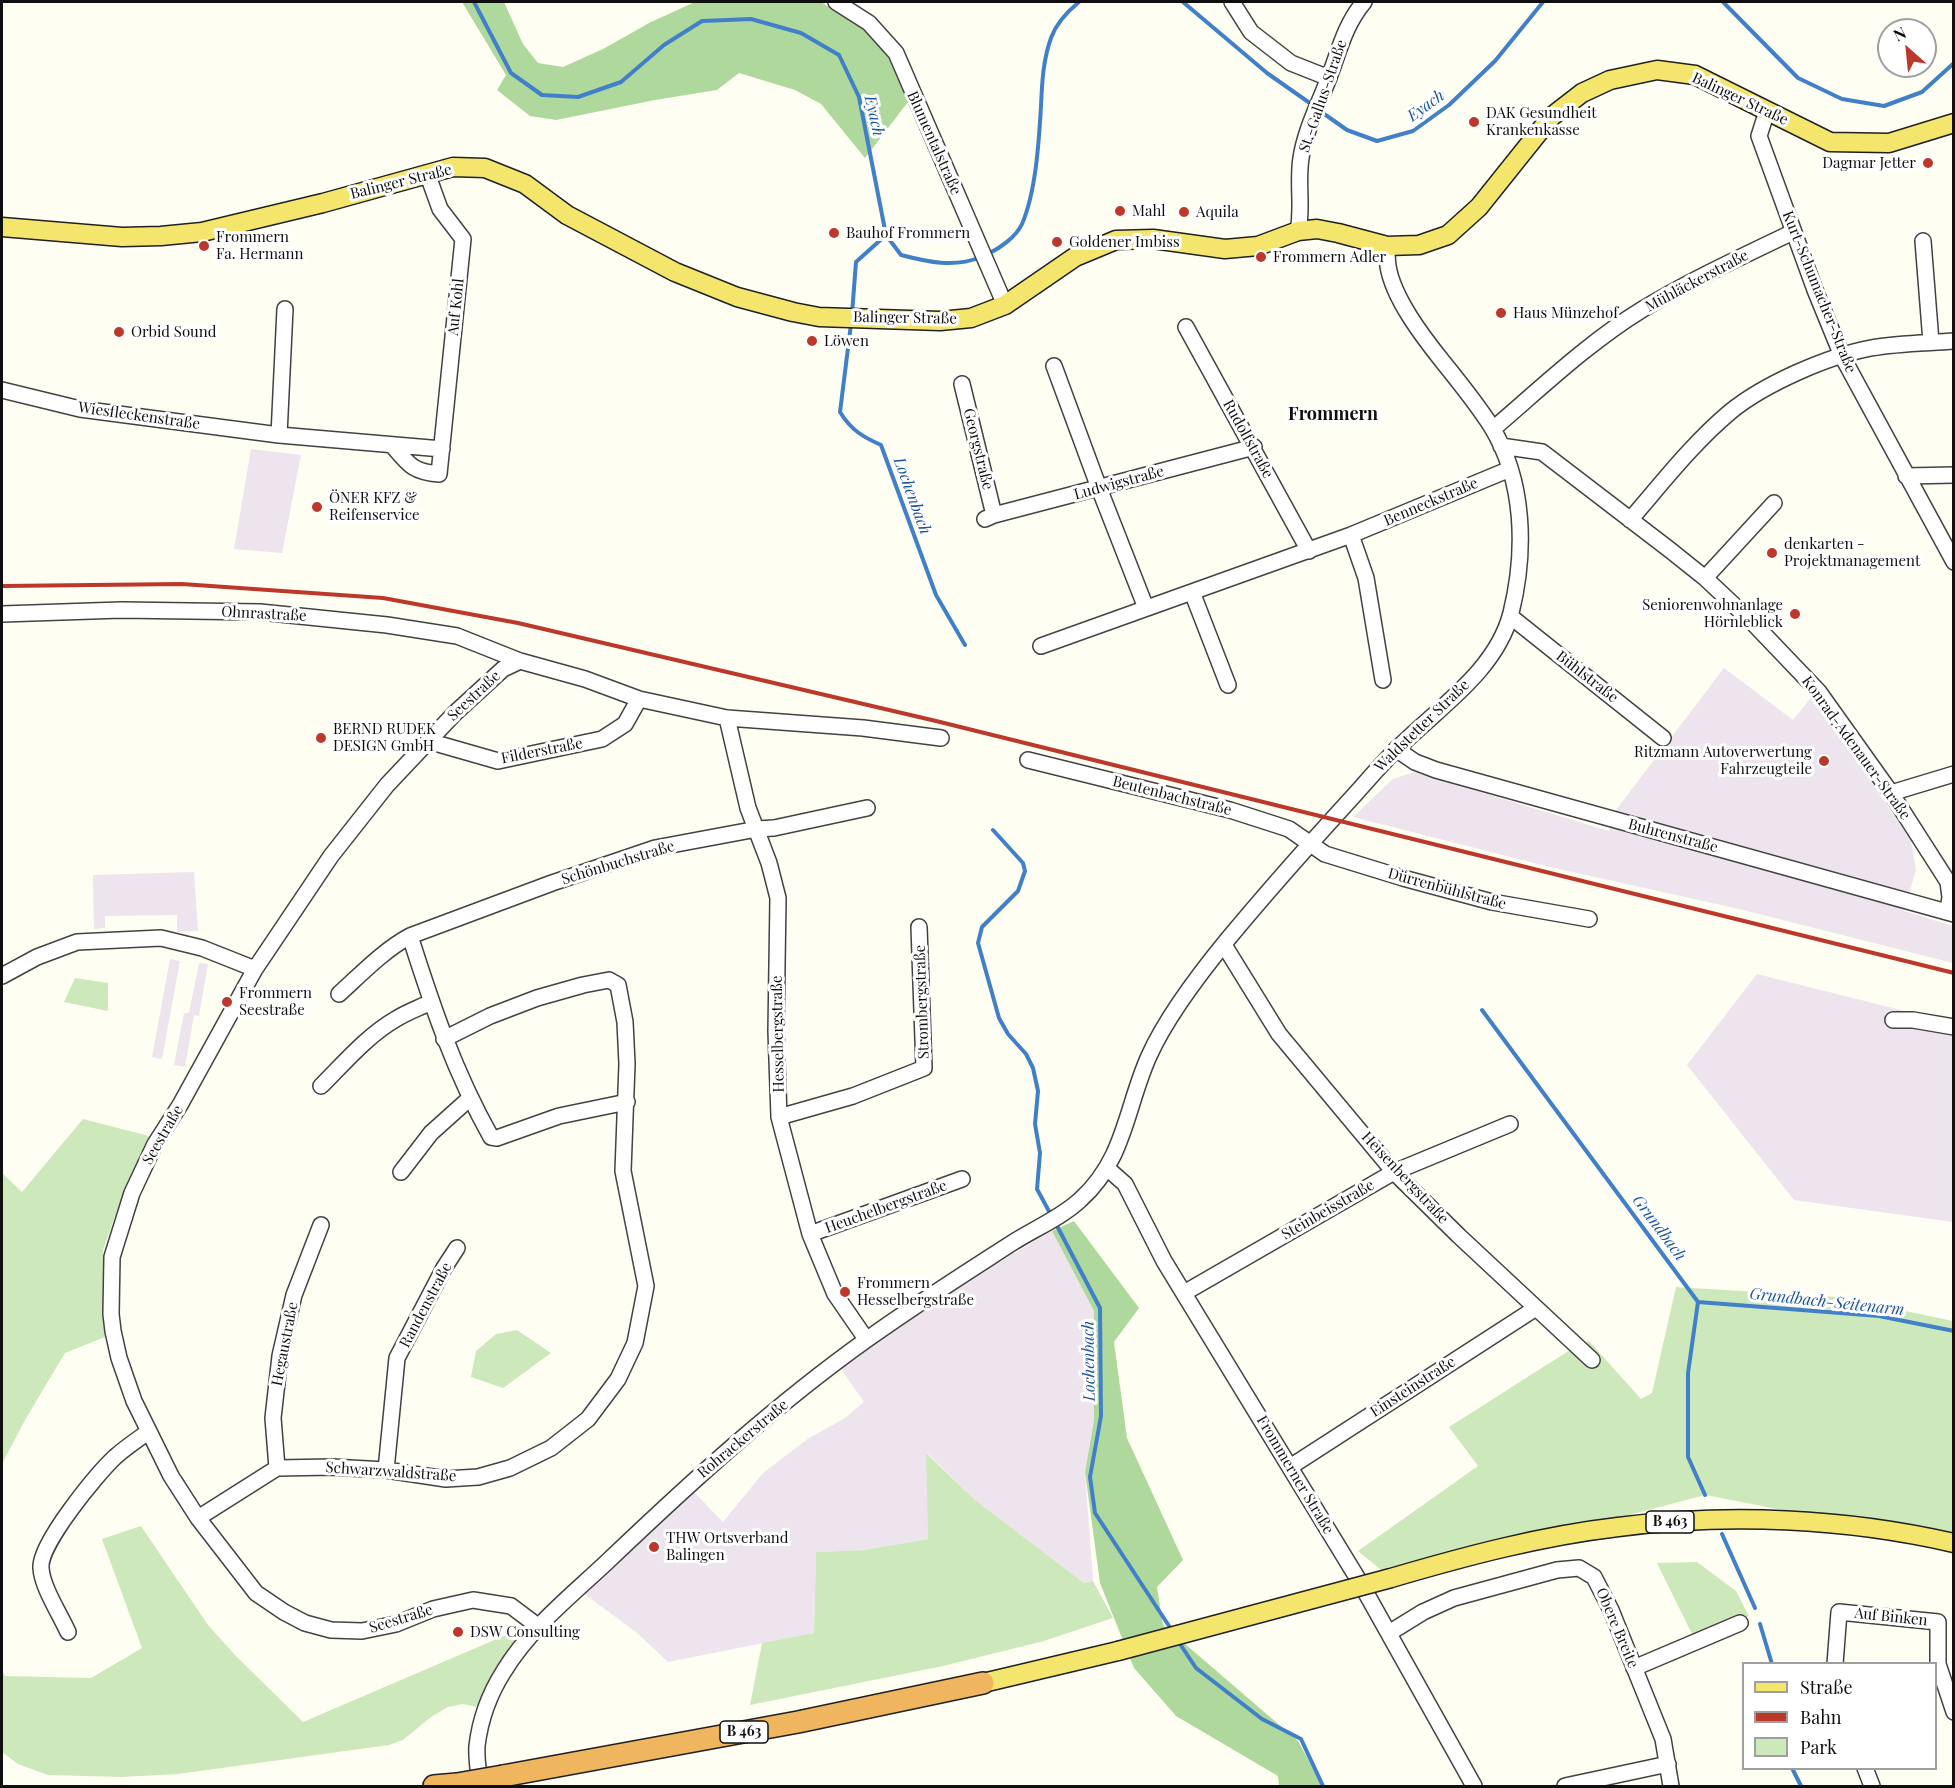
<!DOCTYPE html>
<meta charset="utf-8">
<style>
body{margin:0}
#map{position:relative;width:1955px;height:1788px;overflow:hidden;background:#fffef2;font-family:"Playfair Display",serif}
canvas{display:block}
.frame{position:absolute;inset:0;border:3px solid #0f0f0f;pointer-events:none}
.legend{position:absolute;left:1742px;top:1662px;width:195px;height:108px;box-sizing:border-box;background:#fff;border:2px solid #9f9f9f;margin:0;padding:8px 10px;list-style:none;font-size:18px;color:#0f0f0f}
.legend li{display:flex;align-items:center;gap:12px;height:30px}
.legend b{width:30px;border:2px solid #9f9f9f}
.north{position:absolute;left:1877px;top:18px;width:60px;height:60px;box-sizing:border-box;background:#fff;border:2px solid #9f9f9f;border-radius:50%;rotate:333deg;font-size:16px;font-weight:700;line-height:24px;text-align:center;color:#0f0f0f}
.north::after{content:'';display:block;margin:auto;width:21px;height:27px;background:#bc382b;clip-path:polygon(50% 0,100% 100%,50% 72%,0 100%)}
</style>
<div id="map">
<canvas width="1955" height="1788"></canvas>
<div class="frame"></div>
<ul class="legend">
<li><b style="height:8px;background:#f4e66d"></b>Straße</li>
<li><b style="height:8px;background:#bc382b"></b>Bahn</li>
<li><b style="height:16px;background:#cde9bc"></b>Park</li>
</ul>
<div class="north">N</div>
</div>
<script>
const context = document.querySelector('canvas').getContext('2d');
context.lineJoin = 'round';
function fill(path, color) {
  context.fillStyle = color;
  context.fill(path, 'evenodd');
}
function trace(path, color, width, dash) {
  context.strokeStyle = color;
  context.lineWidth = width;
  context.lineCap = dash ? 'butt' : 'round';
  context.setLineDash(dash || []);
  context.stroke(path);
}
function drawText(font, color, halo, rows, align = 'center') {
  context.font = font + ' "Playfair Display",serif';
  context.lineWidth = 6;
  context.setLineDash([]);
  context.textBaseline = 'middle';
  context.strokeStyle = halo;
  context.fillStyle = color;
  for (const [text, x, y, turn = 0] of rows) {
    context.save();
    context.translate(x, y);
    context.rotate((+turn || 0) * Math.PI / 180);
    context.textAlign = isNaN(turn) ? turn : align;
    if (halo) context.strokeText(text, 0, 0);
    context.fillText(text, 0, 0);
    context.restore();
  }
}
const industrial = new Path2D(`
 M251,449L301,455L282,553L234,549Z
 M1724,668L1793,720L1813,695L1911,841L1916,870L1904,911L1953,926V963L1739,909L1550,867L1353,817L1393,779L1414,772L1609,831L1616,810Z
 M194,872L198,931L177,932V915L105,916V928L94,929L93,875Z
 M170,959L180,961L162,1059L152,1057Z
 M199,963L208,964L199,1016L194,1015L185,1067L174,1065L184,1013H189Z
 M1757,974L1953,1023V1222L1794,1200L1687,1065Z
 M1052,1231L1094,1311V1420L1085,1472L1093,1581L1084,1583L975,1500L927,1453L928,1539L864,1550L816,1552L814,1633L668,1662L636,1632L583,1593L691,1489L723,1522L763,1473L809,1438L845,1418L864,1402L841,1369L956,1287Z`);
const green = new Path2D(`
 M75,978L108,983V1011L64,1002Z
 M83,1119L149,1136L126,1185L103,1250L105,1337L65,1353L25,1420L2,1464V1173L22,1192Z
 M1676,1287L1839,1297L1953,1321V1543L1705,1495L1391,1578L1358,1551L1478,1466L1449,1427L1570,1350L1589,1341L1641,1399L1652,1393Z
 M517,1330L551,1353L503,1388L471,1377L476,1351L496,1334Z
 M926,1453L975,1500L1084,1583L1093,1581L1113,1618L1044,1641L943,1666L750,1705L762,1643L814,1633L816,1552L864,1550L928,1539Z
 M141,1526L208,1625L235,1655L303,1722L506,1635L519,1644L485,1709L463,1704L448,1707L431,1717L403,1740L389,1745L178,1774L121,1777L48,1775L18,1764L2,1752V1671L5,1676L91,1678L142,1648L102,1539Z
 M1697,1562L1736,1591L1749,1616L1696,1638L1693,1636L1657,1563Z`);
const forest = new Path2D(`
 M462,2H504L523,44L538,63L563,67L603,49L651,22L695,2H821L862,28L888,57L908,102L865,158L821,104L795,90L739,73L717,90L655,100L556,120L530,116L497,90L506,75Z
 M1074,1221L1139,1308L1114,1342L1127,1438L1183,1560L1157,1587L1163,1625L1298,1741L1323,1786H1279L1278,1776L1176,1716L1134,1668L1100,1583L1085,1472L1094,1420V1311L1052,1231Z`);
const stream = new Path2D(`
 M474,2L511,73L542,95L578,97L621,82L664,45L702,21L751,19L801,33L839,55L859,97L886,235L901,255C928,262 954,268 981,257
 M1183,2L1267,73L1314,106
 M1723,2L1798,78L1842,99L1884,106L1922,92L1954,63
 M1320,111L1347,130L1377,141L1413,131L1449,105L1495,61L1543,2
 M988,254C1000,248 1016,237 1022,224C1036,192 1039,140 1041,106C1042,83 1043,60 1051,38C1056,24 1068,11 1079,2
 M852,314L856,262L886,235
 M851,324L840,412C851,430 863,437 881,445L936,595L965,645
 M993,830L1023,863L1025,871L1018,891L982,927L978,943L999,1018L1008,1034L1026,1054L1033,1068L1038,1091L1035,1124L1040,1153L1037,1189L1051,1215
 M1482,1010L1698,1302L1688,1373V1457L1705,1495
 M1055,1222L1100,1308L1101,1416L1090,1477L1095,1513L1173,1632
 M1698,1302L1879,1316L1954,1331
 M1722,1534L1755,1608
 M1760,1624L1772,1664
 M1178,1641L1196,1668L1262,1719L1301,1739L1323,1786
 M1792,1768L1801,1786`);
const minor = new Path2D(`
 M836,2L869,23L896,53L1005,305
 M1232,2L1251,32L1291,63L1329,78
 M1767,111L1759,136L1815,290L1842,356L1954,562
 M1298,231C1303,208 1297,183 1301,158C1305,131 1318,106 1328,80C1339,52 1344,26 1364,2
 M1923,241L1931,342
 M1186,327L1309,551
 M1054,366L1099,488L1146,608
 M962,384L994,515
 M2,390L80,409L279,435L442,449
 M1493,429C1541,388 1589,342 1643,309C1691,280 1743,256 1793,232
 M279,435L285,309
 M392,445C409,465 413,472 439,474L463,239L440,209L427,173
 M1501,446L1542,452L1670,550L1705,578L1754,624L1819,692L1891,793L1948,882L1950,897L1948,911
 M1906,476L1954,475
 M985,519L994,515L1254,447
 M1630,520C1662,483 1693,443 1730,412C1764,384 1828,356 1871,348C1898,343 1927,343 1954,341
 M1351,535L1366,578L1383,680
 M1705,578L1774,503
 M1192,592L1228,685
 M2,614L121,610L260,612L387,625L457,636L520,661L585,679L639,699L690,710L727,718L863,728L941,738
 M1510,616L1663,738
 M1041,646L1351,535L1510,469
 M520,661L503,669L455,713L387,785L331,856L255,969L180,1105L155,1144L132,1193L112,1257L111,1314L113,1331L119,1358L134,1401L171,1476L198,1518L256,1593L284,1612L305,1623L331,1630L362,1631L396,1624L433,1609L473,1600L511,1606L539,1627
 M727,718L748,808L769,863L778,898L776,1031L779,1117L810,1234L835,1294L866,1339
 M428,741L498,761L602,739L625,724L639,699
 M1396,749L1415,762L1436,770L1954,914
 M1028,760L1230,810L1289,829L1325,854L1403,878L1492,902L1589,919
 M1891,793L1954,774
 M1224,945L1279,1034L1394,1172L1459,1236L1592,1360
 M2,976L37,957L77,942L161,938L202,948L255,969
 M339,994C361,974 384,950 410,936
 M1893,1020H1913L1954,1027
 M321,1086C344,1063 368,1035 396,1019C407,1012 419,1008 431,1002
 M627,1102L559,1116L497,1138L491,1137C454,1071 433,1008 410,936L552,883L655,848L757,829L774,828L867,808
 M779,1117L853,1096L924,1068L919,927
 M1108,1169L1125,1184L1164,1261L1361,1584L1474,1786
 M401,1172L431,1133L470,1098
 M810,1234L962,1179
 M1184,1293L1394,1172L1510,1124
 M1290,1467L1536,1308
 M277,1468L273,1418L280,1356L294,1295L321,1225
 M386,1470L397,1358L444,1268L457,1248
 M198,1518L277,1468L332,1467L386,1470L446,1479L478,1477L510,1468L551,1448L588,1419L618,1379L635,1343L646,1286L623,1171L627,1064L625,1022L618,985L609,980L583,985L537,998L490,1016L444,1039
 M68,1632C60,1614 42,1587 41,1568C39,1544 97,1474 115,1457C125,1448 137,1440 148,1432
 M1389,1633L1423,1612L1454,1598L1557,1570L1579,1568L1594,1577L1611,1610L1663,1739L1671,1786
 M1835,1664L1839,1612L1938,1622V1664L1954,1712
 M1634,1668L1740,1623
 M1865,1768L1872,1786
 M480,1786C479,1773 476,1759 477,1746C480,1720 490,1693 504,1671C530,1628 572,1595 608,1561C691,1482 776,1404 869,1338C915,1305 964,1274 1012,1243C1034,1229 1062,1217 1080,1200C1125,1160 1126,1107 1149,1056C1167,1016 1200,973 1228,939C1267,892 1307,847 1348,802C1364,785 1379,766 1396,750C1436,709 1496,672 1511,613C1526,552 1525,481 1491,426C1477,404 1460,383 1443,362C1423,337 1393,298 1388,266C1387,259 1387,253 1387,246
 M1565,1786L1668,1764`);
const major = new Path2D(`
 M2,227L122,237L161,236L202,232L323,203L453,167L485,168L525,184L567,215L675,272L737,297L793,312L819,317L940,321L971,318L1005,305L1075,257L1116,240L1153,239L1225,249L1258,246L1298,231L1317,229L1338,233L1387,246L1419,245L1448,235L1479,207L1551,117L1582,93L1610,80L1657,70L1695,75L1830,142L1889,143L1954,123
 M1391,1578C1466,1556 1541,1536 1618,1527C1728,1513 1845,1518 1954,1543
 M983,1683L1118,1651`);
const highway = new Path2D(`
 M503,1776L798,1722L983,1683
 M434,1786L457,1784`);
const rail = new Path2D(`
 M2,586L182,584L383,598L518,623L936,721L1954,973`);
const majorBridge = new Path2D(`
 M1118,1651L1391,1578`);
const highwayBridge = new Path2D(`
 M457,1784L503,1776`);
const markers = [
 [1474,122,6,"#bc382b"],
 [1928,163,6,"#bc382b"],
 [1120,211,6,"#bc382b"],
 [1184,212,6,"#bc382b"],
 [834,233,6,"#bc382b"],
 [1057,242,6,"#bc382b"],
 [204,246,6,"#bc382b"],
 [1261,257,6,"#bc382b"],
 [1501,313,6,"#bc382b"],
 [119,332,6,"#bc382b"],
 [812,341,6,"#bc382b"],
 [317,507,6,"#bc382b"],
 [1772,553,6,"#bc382b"],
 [1795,614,6,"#bc382b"],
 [321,738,6,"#bc382b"],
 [1824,761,6,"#bc382b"],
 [227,1002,6,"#bc382b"],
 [845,1292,6,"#bc382b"],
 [654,1547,6,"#bc382b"],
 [458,1632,6,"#bc382b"]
];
const shields = [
 [1670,1522,48],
 [744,1732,48]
];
const shieldNames = [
 ["B 463",1670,1522],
 ["B 463",744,1732]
];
const streetNames = [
 ["St.-Gallus-Straße",1323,96,-71],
 ["Balinger Straße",1740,99,25],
 ["Blumentalstraße",934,143,66],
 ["Balinger Straße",401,182,-14],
 ["Mühläckerstraße",1697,281,-28],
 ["Kurt-Schumacher-Straße",1819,292,68],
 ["Auf Kohl",456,307,-84],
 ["Balinger Straße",905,318,1],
 ["Wiesfleckenstraße",139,416,8],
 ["Rudolfstraße",1248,439,61],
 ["Georgstraße",978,449,76],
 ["Ludwigstraße",1119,483,-15],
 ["Benneckstraße",1431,502,-23],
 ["Ohnrastraße",264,614,3],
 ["Bühlstraße",1587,677,38],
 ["Seestraße",474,696,-43],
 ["Waldstetter Straße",1422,726,-44],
 ["Konrad-Adenauer-Straße",1856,748,54],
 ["Filderstraße",542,751,-11],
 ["Beutenbachstraße",1172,796,14],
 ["Buhrenstraße",1673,836,15],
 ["Schönbuchstraße",618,863,-17],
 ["Dürrenbühlstraße",1447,889,15],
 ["Strombergstraße",922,1002,-92],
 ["Hesselbergstraße",778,1034,-91],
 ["Seestraße",163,1135,-60],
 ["Heisenbergstraße",1405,1178,47],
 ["Heuchelbergstraße",886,1207,-20],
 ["Steinbeisstraße",1328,1210,-30],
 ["Randenstraße",426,1305,-62],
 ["Hegaustraße",285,1344,-79],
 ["Einsteinstraße",1413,1387,-33],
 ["Rohrackerstraße",743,1439,-40],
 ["Schwarzwaldstraße",391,1472,4],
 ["Frommerner Straße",1295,1475,59],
 ["Auf Binken",1891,1617,6],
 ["Seestraße",401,1619,-17],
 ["Obere Breite",1617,1628,67]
];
const poiNames = [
 ["DAK Gesundheit",1486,113],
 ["Krankenkasse",1486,130],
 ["Dagmar Jetter",1916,163,"right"],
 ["Mahl",1132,211],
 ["Aquila",1196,212],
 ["Bauhof Frommern",846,233],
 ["Frommern",216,237],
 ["Fa. Hermann",216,254],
 ["Goldener Imbiss",1069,242],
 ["Frommern Adler",1273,257],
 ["Haus Münzehof",1513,313],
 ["Orbid Sound",131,332],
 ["Löwen",824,341],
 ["ÖNER KFZ &",329,498],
 ["Reifenservice",329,515],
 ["denkarten -",1784,544],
 ["Projektmanagement",1784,561],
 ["Seniorenwohnanlage",1783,605,"right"],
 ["Hörnleblick",1783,622,"right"],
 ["BERND RUDEK",333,729],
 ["DESIGN GmbH",333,746],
 ["Ritzmann Autoverwertung",1812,752,"right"],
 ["Fahrzeugteile",1812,769,"right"],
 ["Frommern",239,993],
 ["Seestraße",239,1010],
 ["Frommern",857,1283],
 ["Hesselbergstraße",857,1300],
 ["THW Ortsverband",666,1538],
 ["Balingen",666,1555],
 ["DSW Consulting",470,1632]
];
const waterNames = [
 ["Eyach",1426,106,-36],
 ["Eyach",874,116,77],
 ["Lochenbach",912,496,70],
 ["Grundbach",1659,1228,53],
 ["Grundbach-Seitenarm",1827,1302,6],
 ["Lochenbach",1089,1361,-91]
];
const quarterNames = [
 ["Frommern",1333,414]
];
fill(industrial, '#ede4ed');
fill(green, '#cde9bc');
fill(forest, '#afd99c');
trace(stream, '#4180c9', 4);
trace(minor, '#424242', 18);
trace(major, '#202020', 21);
trace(highway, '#202020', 24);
trace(minor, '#fff', 15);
trace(major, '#f4e66d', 18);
trace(highway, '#f0b55f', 21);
trace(rail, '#bc382b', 4);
trace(majorBridge, '#202020', 21, []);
trace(highwayBridge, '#202020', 24, []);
trace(majorBridge, '#f4e66d', 18);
trace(highwayBridge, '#f0b55f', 21);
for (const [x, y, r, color] of markers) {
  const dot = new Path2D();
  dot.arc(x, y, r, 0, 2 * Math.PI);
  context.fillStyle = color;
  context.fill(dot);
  trace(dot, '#fff', 2);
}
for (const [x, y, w] of shields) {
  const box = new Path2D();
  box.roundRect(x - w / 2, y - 11, w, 22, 4.5);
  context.fillStyle = '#fff';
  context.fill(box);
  trace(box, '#0f0f0f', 1.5);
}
drawText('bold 14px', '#0f0f0f', null, shieldNames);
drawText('15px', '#0f0f0f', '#fff', streetNames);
drawText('15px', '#0f0f0f', '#fff', poiNames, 'left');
drawText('italic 16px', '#1b539e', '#fff', waterNames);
drawText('bold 18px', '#0f0f0f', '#fff', quarterNames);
</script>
